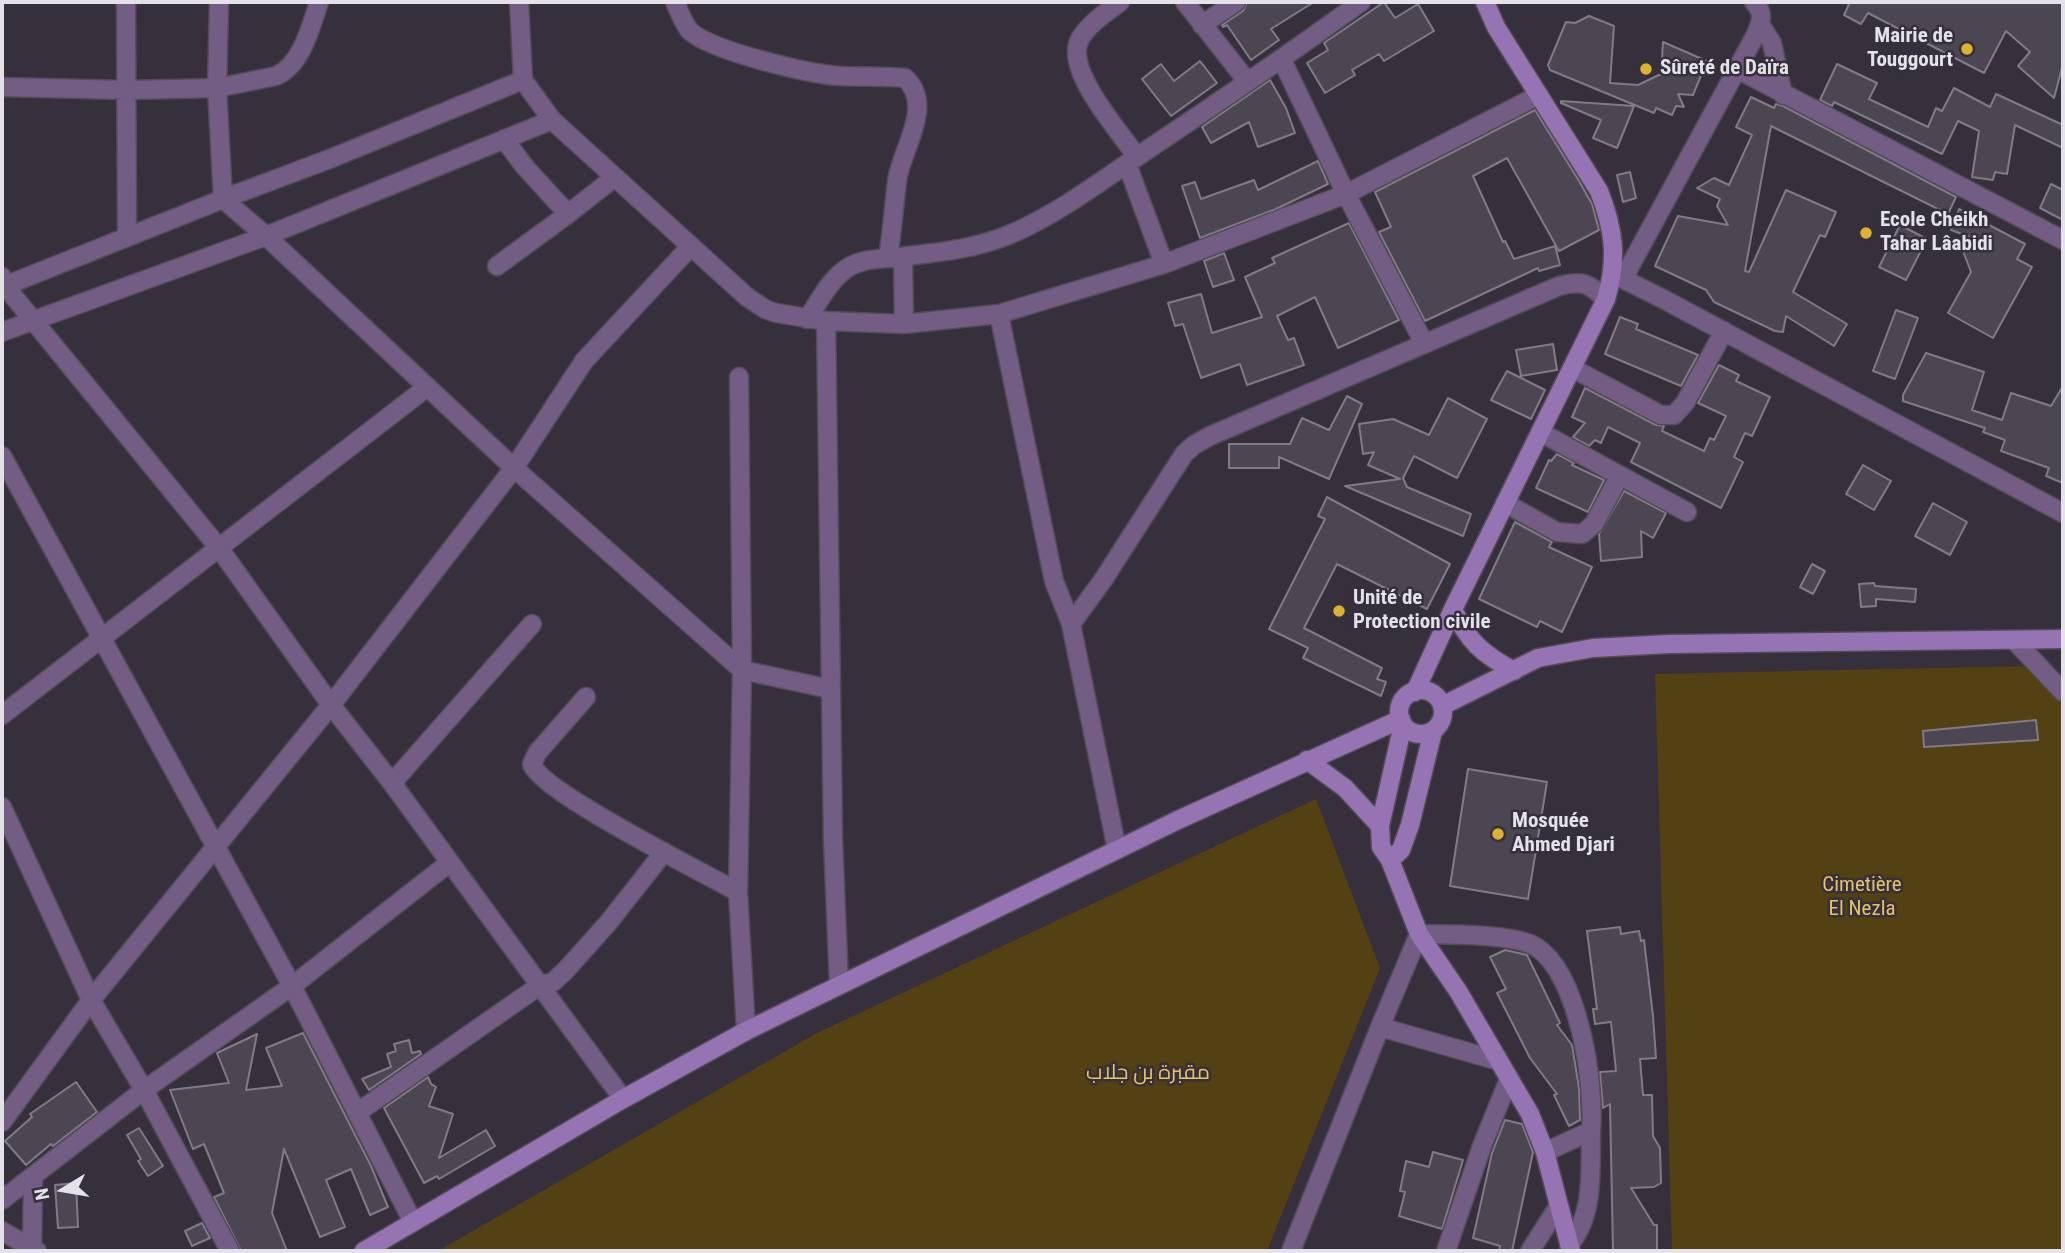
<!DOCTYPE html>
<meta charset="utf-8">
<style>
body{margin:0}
#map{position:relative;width:2065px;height:1253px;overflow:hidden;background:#35303b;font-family:"Roboto Condensed",sans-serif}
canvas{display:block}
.frame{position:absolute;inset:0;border:4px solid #e5e1e8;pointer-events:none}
.north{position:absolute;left:28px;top:1155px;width:70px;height:70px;-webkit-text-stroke:5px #35303b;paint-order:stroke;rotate:259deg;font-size:19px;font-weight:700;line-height:28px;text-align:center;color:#e5e1e8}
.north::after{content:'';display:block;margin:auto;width:24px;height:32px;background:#e5e1e8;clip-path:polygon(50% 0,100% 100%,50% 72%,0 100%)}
</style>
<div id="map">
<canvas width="2065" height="1253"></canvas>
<div class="frame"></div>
<div class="north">N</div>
</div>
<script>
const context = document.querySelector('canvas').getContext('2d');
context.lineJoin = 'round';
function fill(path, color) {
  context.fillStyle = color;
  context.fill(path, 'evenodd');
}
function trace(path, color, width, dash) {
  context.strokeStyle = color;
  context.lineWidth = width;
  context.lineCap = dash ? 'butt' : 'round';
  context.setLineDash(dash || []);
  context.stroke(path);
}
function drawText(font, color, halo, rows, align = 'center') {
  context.font = font + ' "Roboto Condensed",Cairo,sans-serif';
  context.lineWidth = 5;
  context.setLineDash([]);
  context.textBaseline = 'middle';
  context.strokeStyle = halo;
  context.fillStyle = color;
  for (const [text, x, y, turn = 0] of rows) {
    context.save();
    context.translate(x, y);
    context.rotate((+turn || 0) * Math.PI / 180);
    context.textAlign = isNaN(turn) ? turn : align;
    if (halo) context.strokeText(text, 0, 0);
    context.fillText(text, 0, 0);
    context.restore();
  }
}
const green = new Path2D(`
 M2028,666L2063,704V1251H1672L1655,674Z
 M1316,799L1380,968L1267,1251H438L817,1033Z`);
const building = new Path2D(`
 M1247,2H1314L1271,29L1279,40L1251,60L1227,25L1223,27L1222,25L1243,11Z
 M1384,2L1395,18L1418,4L1434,31L1384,61L1379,54L1352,70L1355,75L1325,93L1307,63L1328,50L1324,43Z
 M1846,2H2063V64L2054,98L2018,66L2030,52L2006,31L1984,73L1868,13L1861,24L1844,15L1849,4Z
 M1589,16L1614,26L1610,83L1638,85L1661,74L1663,42L1707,61L1693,95L1678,94L1684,107L1676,106L1672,115L1656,108L1654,113L1550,70L1548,65L1566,22L1575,23Z
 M1200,61L1217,83L1171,116L1142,79L1161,64L1174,81Z
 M1837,64L1877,83L1869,99L1928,127L1936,108L1942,111L1954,88L1990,107L1996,94L2063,125V148L2015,125L2007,174L1995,172L1993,180L1972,177L1979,131L1958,121L1942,154L1834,102L1832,106L1820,100Z
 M1270,80L1286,108L1295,133L1258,147L1249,122L1211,143L1202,127Z
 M1751,97L1774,108L1776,104L1783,106L1956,197L1948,214L1771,126L1745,271L1749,272L1786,190L1836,212L1825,237L1820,235L1793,292L1847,324L1834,346L1786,316L1783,332L1775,331L1714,302L1706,290L1655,266L1678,216L1728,225L1717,206L1720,199L1697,188L1714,178L1729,185L1752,135L1736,127Z
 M1561,101L1634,106L1617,148L1593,138L1601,120L1561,103Z
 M1535,110L1579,181L1592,204L1599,230L1559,251L1507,158L1473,176L1503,242L1505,241L1514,259L1555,246L1560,265L1539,271L1538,268L1425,321L1379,232L1391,227L1375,192Z
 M1318,161L1328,184L1276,209L1200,238L1182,186L1195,182L1201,199L1254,180L1258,190Z
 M1630,172L1636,198L1623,202L1617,175Z
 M2051,184L2063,190V220L2040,208Z
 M1959,209L2025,244L2017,259L2032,267L1993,338L1948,313L1971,272L1963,251L1984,242L1951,230Z
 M1349,223L1399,320L1338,348L1315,297L1277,316L1288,340L1294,338L1304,365L1247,385L1240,364L1201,378L1183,324L1175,326L1168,303L1201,294L1212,333L1262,317L1245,277L1275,263L1272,258Z
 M1900,225L1927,239L1906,280L1879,267Z
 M1224,253L1234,280L1213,287L1204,261Z
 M1896,310L1918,318L1895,379L1873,371Z
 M1620,317L1638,324L1636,329L1698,355L1681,386L1605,354Z
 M1553,344L1557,370L1521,376L1516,350Z
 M1926,353L1984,372L1972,410L2002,420L2011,393L2051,406L2063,386V483L2046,476L2049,468L2001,451L2005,440L1983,432L1985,428L1903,401V395Z
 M1719,365L1739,375L1736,381L1770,397L1752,436L1745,433L1734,457L1743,462L1721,508L1631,462L1640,443L1608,427L1601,443L1595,440L1589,446L1573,437L1585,423L1572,417L1585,388L1656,425L1664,426L1662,431L1704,451L1710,438L1714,440L1726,416L1698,403Z
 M1507,371L1545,390L1531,419L1491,400Z
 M1347,396L1362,404L1329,479L1279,457V468H1229V444H1290L1302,418L1329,430Z
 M1448,398L1487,419L1457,478L1414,456L1403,478L1407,487L1471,514L1463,536L1345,486L1400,479L1368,465L1374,452L1363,454L1359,424L1393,419L1429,435Z
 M1557,454L1574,463L1572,465L1604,480L1588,512L1536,488L1549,460L1551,461Z
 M1863,465L1891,481L1874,510L1846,494Z
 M1624,491L1666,513L1653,538L1641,531L1642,557L1601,561L1599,534Z
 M1327,497L1450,564L1427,609L1337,564L1304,628L1382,668L1377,679L1386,682L1381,696L1303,658L1308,648L1269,629L1325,519L1318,516Z
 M1933,503L1967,522L1950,555L1915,536Z
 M1515,522L1552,542L1549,547L1592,567L1562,632L1540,621L1537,627L1479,599Z
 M1812,564L1825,571L1813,594L1800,587Z
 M1874,583L1875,586L1916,589L1915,602L1876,599V606L1861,607L1859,584Z
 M2036,720L2038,740L1924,747L1923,731Z
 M1468,769L1547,782L1528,899L1450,886Z
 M1620,927L1621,934L1639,931L1641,941L1644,940L1653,1016L1656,1058L1640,1059L1643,1095H1652L1653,1136L1660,1148L1661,1183L1654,1187L1631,1188L1654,1225H1657V1251H1613L1610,1104L1603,1108L1600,1072L1616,1071L1611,1022L1595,1024L1593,1009H1597L1587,931Z
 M1505,950L1527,955L1560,1023L1557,1025L1572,1045L1579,1088L1580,1120L1569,1126L1554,1095L1557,1094L1530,1058L1497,993L1506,989L1490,957Z
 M303,1033L371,1166L388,1207L370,1215L351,1169L326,1180L345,1227L320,1237L284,1149L272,1213L287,1251H241L214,1197L224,1193L204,1144L193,1149L170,1090L229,1083L217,1053L257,1034L246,1090L282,1086L266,1048Z
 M409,1040L412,1053L420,1051L421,1054L369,1090L362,1079L391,1067L387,1054L396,1051L394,1044Z
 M428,1077L431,1084L436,1087L429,1106L453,1114L439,1158L486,1130L495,1146L439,1179L437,1176L424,1183L384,1108Z
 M76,1082L97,1112L53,1146L51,1144L26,1165L5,1141L32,1117L30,1114Z
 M1505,1120L1522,1124L1533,1152L1512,1251H1499L1500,1246L1473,1238L1492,1153Z
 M139,1128L163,1166L148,1176L138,1161L141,1159L127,1135Z
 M1433,1152L1463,1160L1442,1229L1399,1216L1405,1192L1400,1191L1406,1161L1429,1167Z
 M76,1183L78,1227L58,1228L55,1185Z
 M202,1223L210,1238L192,1246L185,1231Z`);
const street = new Path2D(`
 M126,2L127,237
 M219,2L217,88L223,199L266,236L514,468L742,670L738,892L746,1031
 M519,2L523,80L552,120L747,297L765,309L776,313L826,321L904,324L999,314L1164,264L1346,194L1539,95
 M675,2C679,11 683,23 690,31C711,51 809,74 840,76C861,77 883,76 905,78C935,105 901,150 897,181C894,207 892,232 888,258
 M1120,2C1107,12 1088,24 1080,39C1063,69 1120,132 1137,157
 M1185,2L1247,81
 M1760,24L1772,43L1783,95
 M1202,25L1236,2
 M1282,60L1346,194L1424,343
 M1737,69L2063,240
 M2,87L128,90L217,88L276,76C302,65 311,26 319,2
 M504,139L525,167L568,214L615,177
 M1127,164L1164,264
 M903,257L904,324
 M497,266L568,214
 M1614,274L1623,279L1755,36C1761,23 1765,13 1754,2
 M2,277L5,286L219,548L331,705L392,783L623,1099
 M1623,279L1665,300L2063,513
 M2,287L223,199L332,158L523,80
 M999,314L1054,581L1071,624
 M807,319C818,304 827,284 842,272C860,256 885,260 907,256C943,252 978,248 1011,234C1058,214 1104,179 1147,150C1219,102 1291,53 1361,2
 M826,321L833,840L839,985
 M2,332L266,236L552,120
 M1572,368L1661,415H1674L1685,403L1724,331
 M739,377L742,670L830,689
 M1540,432L1687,512
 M2,456L292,986L413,1222
 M1505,503L1557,532L1582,534L1594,524L1619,477
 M2014,640L2063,692
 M586,697L537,753L532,764C541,792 704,873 738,892
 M2,715L426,388
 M392,783L532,624
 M2,807L91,1000L144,1090L230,1251
 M1117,850L1071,624L1103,580L1184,454L1194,445L1210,436L1559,286C1583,280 1588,283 1606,299
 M1380,1027L1499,1061
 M358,1112L539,986L553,982L565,971L608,923L664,852
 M2,1122L91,1000L331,705L514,468L584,361L691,246
 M2,1200L144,1090L292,986L449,863
 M2,1231L37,1251
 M1569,1245C1595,1215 1590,1169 1591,1131
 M32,1247L33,1178
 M1291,1251L1380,1027L1419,934C1447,935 1514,933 1536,947C1579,974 1595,1085 1591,1131L1545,1152
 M1446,1251L1482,1146L1509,1079
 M1530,1251L1558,1207`);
const secondary = new Path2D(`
 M1453,609C1468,641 1482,654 1514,671
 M1399 712a22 22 0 1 1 44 0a22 22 0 1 1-44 0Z
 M1415,692L1453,609L1606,299C1618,259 1614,229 1599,191L1496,27L1485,2
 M1442,706L1538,658L1593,648L1669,644L2063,639
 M1403,724L1380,826L1381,847L1390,860L1419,934L1458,991L1530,1114L1545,1152L1571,1251
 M1307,760L1345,788L1380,826
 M1390,860L1401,850L1410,825L1433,731
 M364,1251L623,1099L746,1031L1178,820L1401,719`);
const markers = [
 [1967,49,7,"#deb133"],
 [1646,69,7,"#deb133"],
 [1866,233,7,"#deb133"],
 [1339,611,7,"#deb133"],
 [1498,834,7,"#deb133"]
];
const poiNames = [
 ["Mairie de",1953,37,"right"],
 ["Touggourt",1953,61,"right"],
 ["Sûreté de Daïra",1660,69],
 ["Ecole Cheikh",1880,221],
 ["Tahar Lâabidi",1880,245],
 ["Unité de",1353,599],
 ["Protection civile",1353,623],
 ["Mosquée",1512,822],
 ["Ahmed Djari",1512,846]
];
const parkNames = [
 ["Cimetière",1862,886],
 ["El Nezla",1862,910],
 ["مقبرة بن جلاب",1148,1074]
];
fill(green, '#534114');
fill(building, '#4c4652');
trace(building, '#817a87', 2);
trace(street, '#514c57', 21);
trace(secondary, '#514c57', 21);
trace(street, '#735d85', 18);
trace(secondary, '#9674b3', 18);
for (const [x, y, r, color] of markers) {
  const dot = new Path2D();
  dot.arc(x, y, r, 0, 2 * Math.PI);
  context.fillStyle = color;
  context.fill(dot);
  trace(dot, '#35303b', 2.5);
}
drawText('bold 21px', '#e5e1e8', '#35303b', poiNames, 'left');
drawText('21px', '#e6c268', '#35303b', parkNames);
</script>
